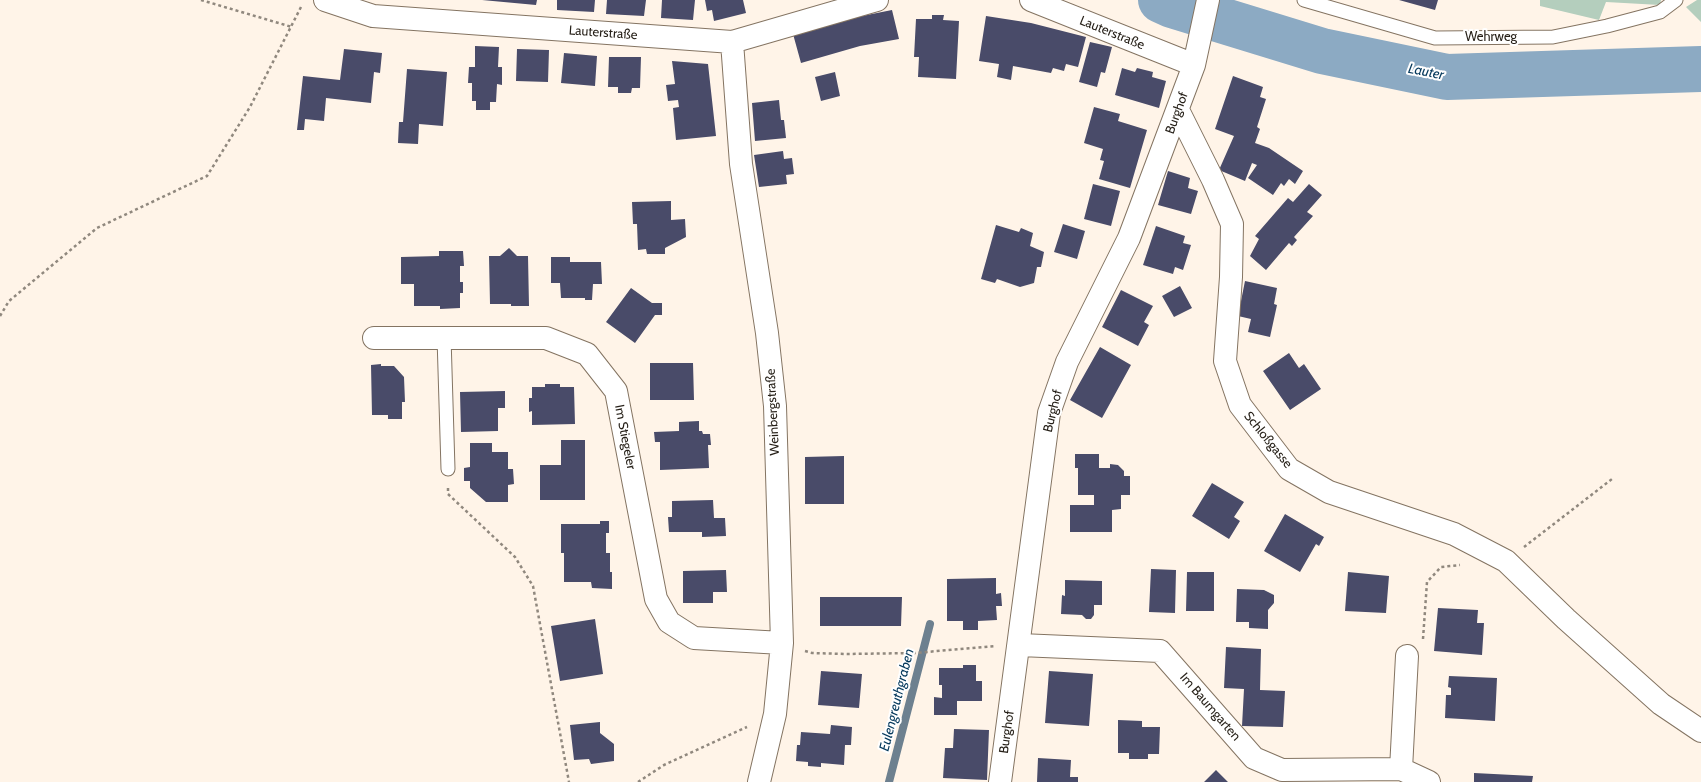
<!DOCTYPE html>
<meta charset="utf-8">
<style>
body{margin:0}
canvas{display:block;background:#fff4e8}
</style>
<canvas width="1701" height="782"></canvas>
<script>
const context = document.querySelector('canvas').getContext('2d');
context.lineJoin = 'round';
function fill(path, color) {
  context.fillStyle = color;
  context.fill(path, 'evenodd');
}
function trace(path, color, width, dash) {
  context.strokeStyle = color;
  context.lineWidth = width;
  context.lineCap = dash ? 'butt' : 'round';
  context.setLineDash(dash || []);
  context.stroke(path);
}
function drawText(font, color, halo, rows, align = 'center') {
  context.font = font + ' Cabin,sans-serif';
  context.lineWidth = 4;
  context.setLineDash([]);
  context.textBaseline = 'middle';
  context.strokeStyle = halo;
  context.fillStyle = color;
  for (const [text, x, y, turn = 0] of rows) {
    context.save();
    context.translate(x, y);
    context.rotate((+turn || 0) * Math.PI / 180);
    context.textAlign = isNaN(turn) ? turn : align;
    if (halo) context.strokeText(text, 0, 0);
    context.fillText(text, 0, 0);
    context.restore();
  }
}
const green = new Path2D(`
 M1540,0H1661L1660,5L1606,2L1599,20L1540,6Z
 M1697,0H1701V22L1686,7Z`);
const stream = new Path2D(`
 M889,782L930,624`);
const river = new Path2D(`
 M1161,0L1172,5L1322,51L1447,77L1701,69`);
const building = new Path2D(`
 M482,0H537L536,5Z
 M557,0H595L594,12L557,10Z
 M607,0H646L644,16L606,14Z
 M662,0H695L693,20L661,18Z
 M705,0H743L746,13L714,21L712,10L707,11Z
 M1399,0H1438L1435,10Z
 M892,10L899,39L860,46L801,63L793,34L857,17Z
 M932,15H944L943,20L959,21L956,79L918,77L919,57H914L916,19H932Z
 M986,16L1031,23L1086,37L1078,67L1066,64L1064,71L1053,68L1051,73L1013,66L1011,80L997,77L999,64L979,61Z
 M1090,42L1112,47L1105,73L1101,72L1097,87L1079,82Z
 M475,46L499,47L498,67H502V85L497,84L496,102H490V110H476V101H472V83H468L469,67H475Z
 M344,49L382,53L380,73L374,72L371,103L326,98L324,121L305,119L304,130H297L303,76L340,80Z
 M517,49L549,50L548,82L516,81Z
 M564,53L597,56L595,86L561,83Z
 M609,57H641L640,88H632L631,93H618V87H608Z
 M672,61L708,64L716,136L676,140L673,108L679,107L678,100L668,101L666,85L675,84Z
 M1122,68L1135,72L1137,68L1153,72L1152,77L1166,81L1159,108L1115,95Z
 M407,69L447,72L443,126L419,124L418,144L398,143L399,122H403Z
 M835,72L840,96L821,101L815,77Z
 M1233,76L1263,87L1260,97L1266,99L1257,127L1260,129L1255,143L1269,148L1303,171L1295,184L1289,179L1284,186L1281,183L1273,195L1248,178L1257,165L1252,163L1245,181L1219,170L1234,136L1215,129Z
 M779,100L781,120H784L786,138L755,141L752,103Z
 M1094,107L1120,114L1118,121L1147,130L1130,188L1099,179L1104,161L1100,160L1103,149L1084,143Z
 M783,151L784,159L792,158L794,174L786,175L787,184L759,187L754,155Z
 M1168,171L1190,178L1188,188L1198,191L1191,214L1158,205Z
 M1093,184L1120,191L1111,226L1084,219Z
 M1309,184L1322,195L1307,212L1313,216L1294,237L1297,240L1292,246L1289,243L1266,270L1250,256L1259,239L1255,236L1288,198L1293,202Z
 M671,201V220L685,219L686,237L665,248V254H647L646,249L638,250L637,224H633L632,202Z
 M1063,224L1085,231L1077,259L1054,252Z
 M996,225L1019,232L1021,228L1033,233L1030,246L1044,252L1041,267H1037L1034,283L1020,287L997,279L995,283L981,279Z
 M1156,226L1185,236L1183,243L1191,245L1183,270L1175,267L1173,274L1143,265Z
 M509,248L517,256H528L529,306H511V304H490L489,256H500Z
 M439,251H463L464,266H460V282H463V293H460V308L440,309V306H414V284H401V257L439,256Z
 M551,257H570V262H601L602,284H593L592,300H585V298H561L560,283H551Z
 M1245,281L1277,288L1274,304L1277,305L1270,337L1248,332L1251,319L1238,316Z
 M1180,286L1192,308L1174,317L1162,296Z
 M631,288L652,303H662V315H655L635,343L606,322Z
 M1121,290L1153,306L1144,322L1149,325L1138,346L1102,327Z
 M1100,347L1131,365L1102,418L1070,400Z
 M1289,353L1299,368L1304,364L1321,389L1290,410L1263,371Z
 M650,363H693L694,400H650Z
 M381,364V366H394L404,377L405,402H402V419H388V415H372L371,365Z
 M545,384H560V387H574L575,424L532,425V411L529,412V398H532V387H545Z
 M505,391V408H498V431L461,432L460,392Z
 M699,421V431H702L703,434H710L711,445H708L709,468L660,470V442H655L654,432L679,431V422Z
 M561,440H585V500H540V465H561Z
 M470,443H492V452H508V469H513L514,484L508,485V502H486L470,488V481H464V468L470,467Z
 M1075,454H1099V468H1110V464L1118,465L1124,471V476H1130V495H1121V509L1112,510V532H1070V505H1094V495H1078V468H1075Z
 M844,456V504H805V457Z
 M1212,483L1244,502L1234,517L1240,521L1229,539L1192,516Z
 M713,500L714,518H725L726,536L702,537V532H669L668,517H672V501Z
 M1285,514L1324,537L1319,546L1316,544L1300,572L1264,551Z
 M600,521H609V533H606V553H610V572H612V589L592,588L591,582H564V553H561V524H600Z
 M1151,569L1176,570L1175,613L1149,612Z
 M726,570L727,592H713V603H683V571Z
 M1187,572H1214V611H1186Z
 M1348,572L1389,576L1386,613L1345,611Z
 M996,578V594L1001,593L1002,606H996L997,620L978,621V630H963V621H947V579Z
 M1065,580L1102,581V605H1094V615L1091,619H1086L1082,615L1061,614L1062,595L1065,596Z
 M1237,589L1264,590L1274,595V603L1268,610V629L1249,628V622H1236Z
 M820,597H902L901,626H820Z
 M1438,608L1478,610L1477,623H1484L1482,655L1434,651Z
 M595,619L603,674L560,681L551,626Z
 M1226,647L1261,649L1260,690L1285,691L1283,727L1242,726L1244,689L1224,688Z
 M963,665H976V681H982V701H957V715H934V697L942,698V685H939V668H963Z
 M821,671L862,674L859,708L818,705Z
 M1049,671L1093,674L1089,726L1045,723Z
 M1449,676L1497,678L1495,721L1445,718L1446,695H1451V688L1448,687Z
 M1118,720L1142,721V727H1160L1159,754H1148V759H1129V753H1118Z
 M600,722V733L614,744V761L591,764L589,759L574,760L570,725Z
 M831,725L852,727L851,745H845L844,765L821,763V767L808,766V762L796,761L797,745H800L801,732L830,734Z
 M954,729L989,730L987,780L943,778L945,748H953Z
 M1038,758L1071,760L1070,777H1078V782H1037Z
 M1216,770L1228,782H1204Z
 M1474,773L1533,776L1532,782H1474Z`);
const path = new Path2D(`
 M201,0L292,27
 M0,316L9,301L97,228L207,176L250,107L301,7
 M448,488V494L515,557L533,586L569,782
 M1524,547L1612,479
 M1423,639L1427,582L1441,567L1460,565
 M805,651L812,653L847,654L915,653L995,646
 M638,782L664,765L747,727`);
const service = new Path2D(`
 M1304,0L1435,38L1553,37L1607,26L1660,12L1676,0
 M444,337L448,469`);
const minor = new Path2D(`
 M325,0L373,16L732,42L877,0
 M1031,0L1194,65
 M732,42L741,164L767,333L775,406L782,643L775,714L759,782
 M1178,110L1213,180L1232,224L1231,277L1225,361L1240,405L1289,469L1329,492L1454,534L1506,561L1566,619L1661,704L1701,731
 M374,338H546L587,354L616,391L656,599L669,622L694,638L782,643
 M1020,645L1160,651L1254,758L1282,770L1401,769L1407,656
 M1401,769L1429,782
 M1000,782L1049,413L1067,362L1129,238L1194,65L1208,0`);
const streetNames = [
 ["Lauterstraße",603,33,4],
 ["Lauterstraße",1112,33,22],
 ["Wehrweg",1491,37],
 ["Burghof",1177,113,-70],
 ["Burghof",1053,411,-76],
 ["Weinbergstraße",773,412,-93],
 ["Im Stiegeler",625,437,79],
 ["Schloßgasse",1268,440,51],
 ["Im Baumgarten",1210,707,49],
 ["Burghof",1007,732,-82]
];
const waterNames = [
 ["Lauter",1426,72,11],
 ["Eulengreuthgraben",897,700,-76]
];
fill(green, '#b4cebd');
trace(stream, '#6d808f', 8);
trace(river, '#8caac3', 46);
fill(building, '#494b69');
trace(service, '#847462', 15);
trace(minor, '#847462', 24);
trace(path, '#90887e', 2.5, [3, 3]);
trace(service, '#fff', 13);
trace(minor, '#fff', 22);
drawText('13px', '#251f17', '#fff', streetNames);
drawText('italic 14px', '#05395c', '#fff', waterNames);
</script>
